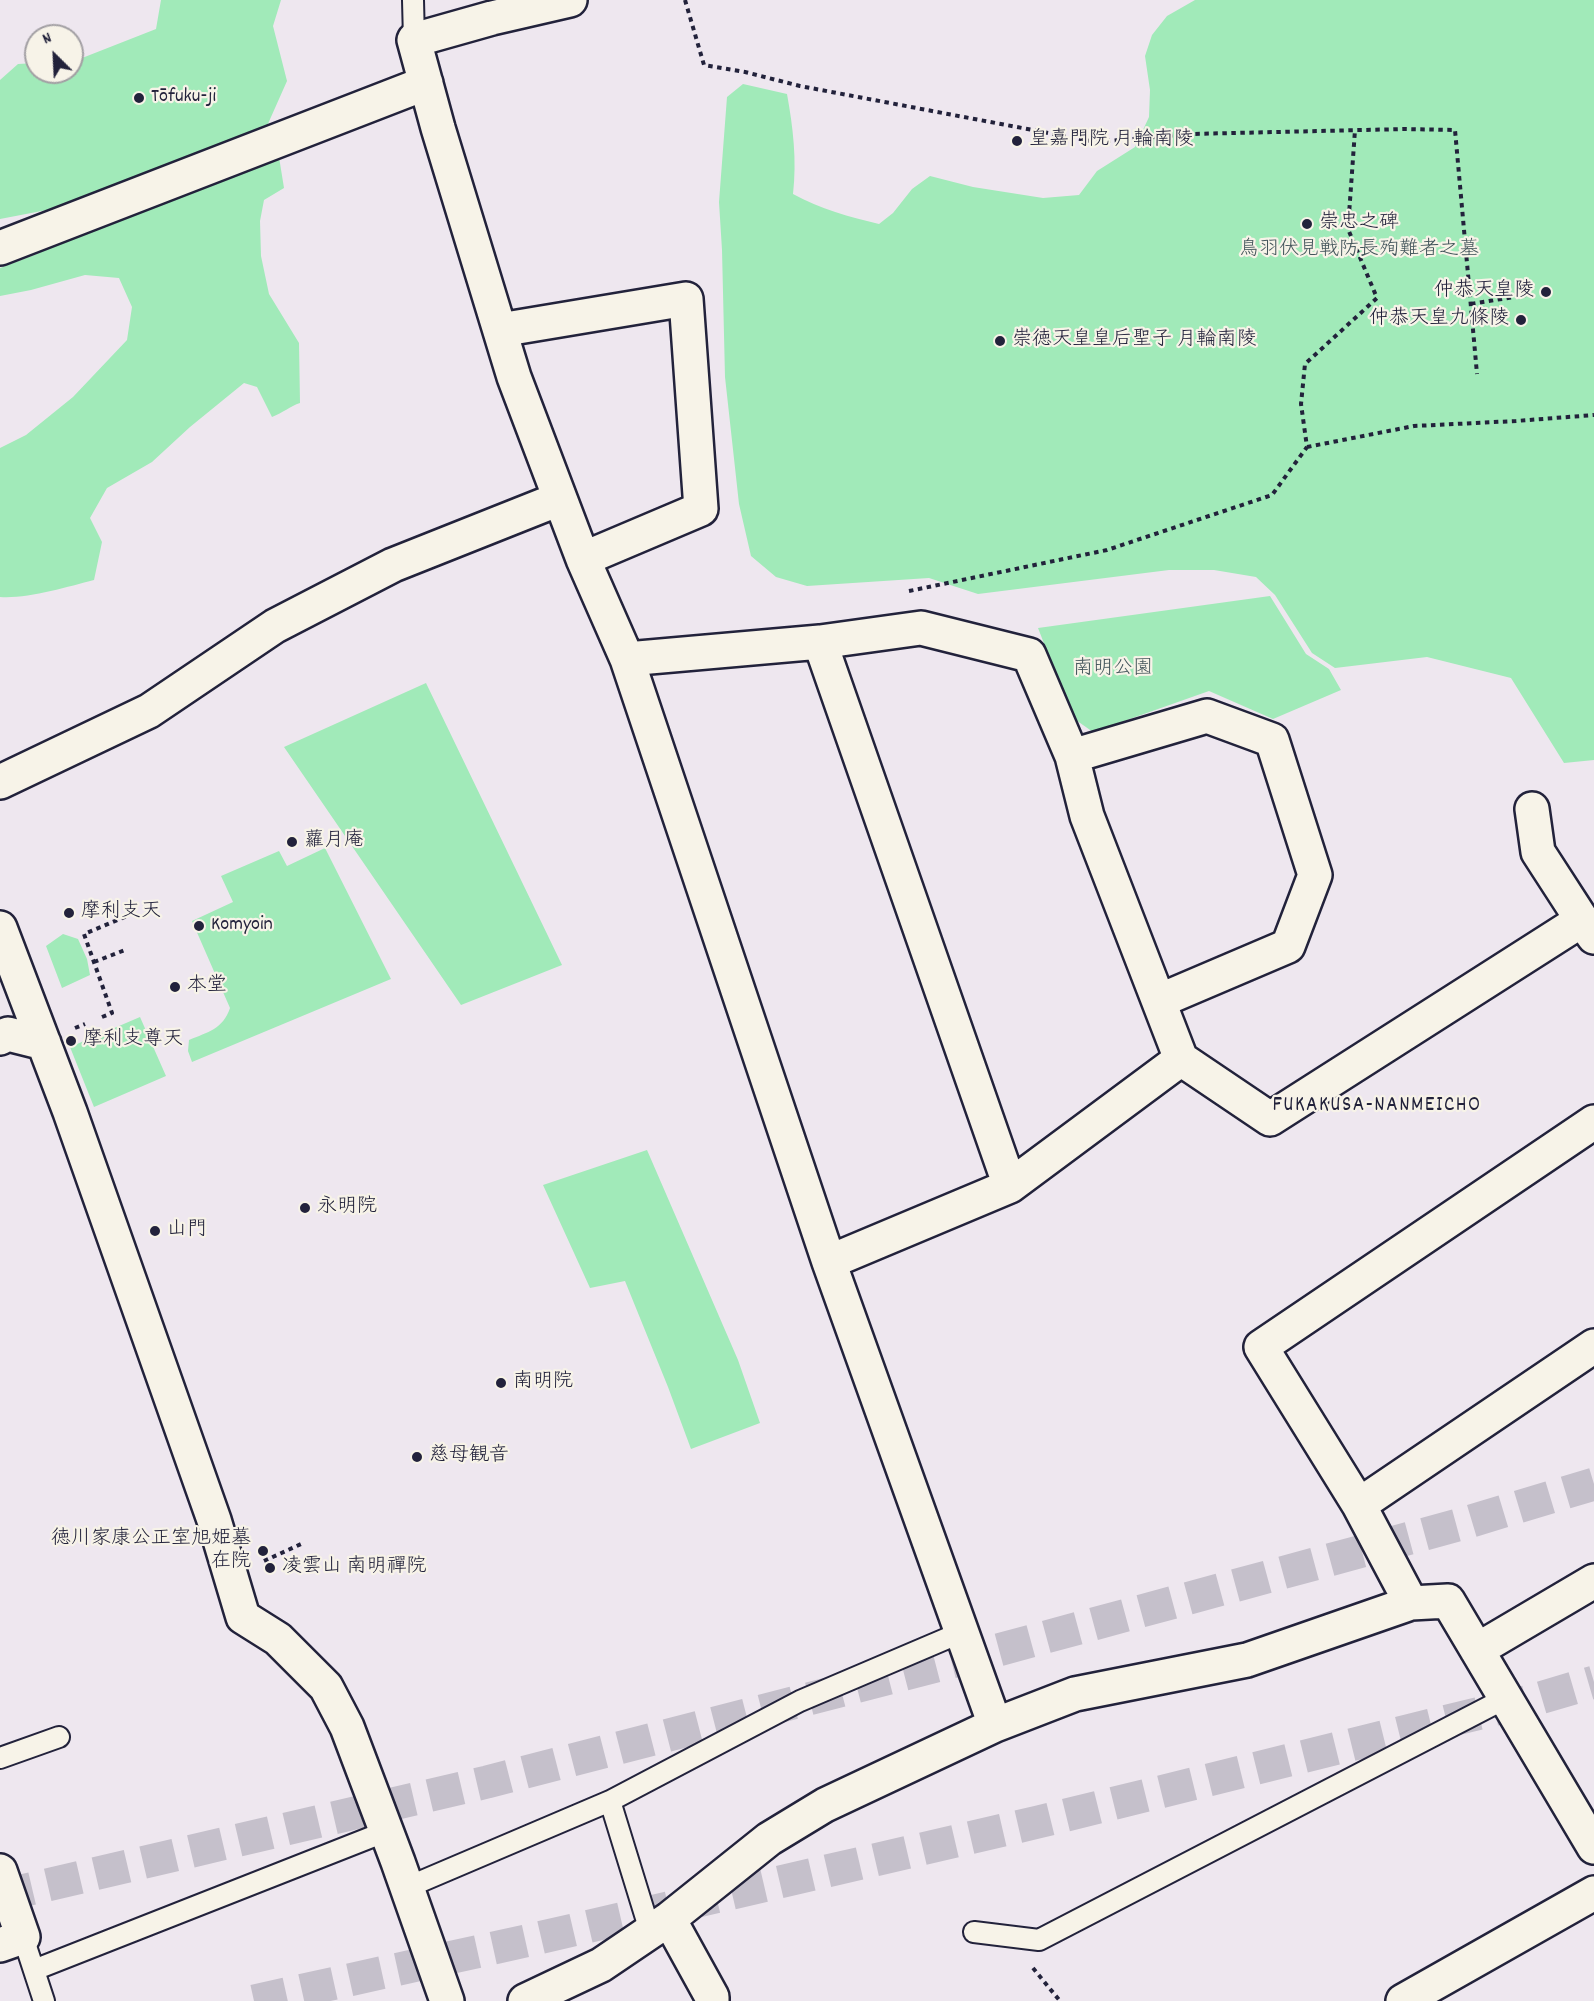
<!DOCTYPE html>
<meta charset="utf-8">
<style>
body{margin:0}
#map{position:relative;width:1594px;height:2001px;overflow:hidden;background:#eee7ef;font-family:Dekko,sans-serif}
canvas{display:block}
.north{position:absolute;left:24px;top:24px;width:60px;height:60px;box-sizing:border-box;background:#f7f3e8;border:2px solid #a29fa3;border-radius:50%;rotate:336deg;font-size:16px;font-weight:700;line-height:24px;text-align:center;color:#22223b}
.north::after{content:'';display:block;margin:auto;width:21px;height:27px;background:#22223b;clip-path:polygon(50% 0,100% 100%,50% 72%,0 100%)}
</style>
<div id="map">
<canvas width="1594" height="2001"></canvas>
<div class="north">N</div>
</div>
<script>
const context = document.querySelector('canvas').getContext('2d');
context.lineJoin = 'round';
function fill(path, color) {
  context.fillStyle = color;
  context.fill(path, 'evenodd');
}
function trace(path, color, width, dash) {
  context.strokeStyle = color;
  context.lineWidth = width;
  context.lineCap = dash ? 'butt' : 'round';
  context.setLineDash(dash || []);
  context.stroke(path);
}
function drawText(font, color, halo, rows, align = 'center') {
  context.font = font + ' Dekko,"Klee One",sans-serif';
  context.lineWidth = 4.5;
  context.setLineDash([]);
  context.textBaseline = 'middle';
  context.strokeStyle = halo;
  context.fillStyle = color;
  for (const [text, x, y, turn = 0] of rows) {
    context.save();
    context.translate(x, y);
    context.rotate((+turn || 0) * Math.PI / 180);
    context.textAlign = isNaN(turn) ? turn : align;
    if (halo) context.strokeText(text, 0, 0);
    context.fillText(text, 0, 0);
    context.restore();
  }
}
const green = new Path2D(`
 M161,0H281L273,26L287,81L267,126L162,170L52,209L0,219V80L18,64L36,63V72H72V60H77L156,29Z
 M1195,0H1594V760L1564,763L1511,678L1427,657L1335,668L1312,653L1275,595L1256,577L1214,570H1169L978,594L929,578L807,586L776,577L751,556L739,504L725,377L722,250L719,202L727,97L743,84L787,94C793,127 797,160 793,194C820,209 850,217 879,224L893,213L912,189L930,176L973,187L1043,198L1079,195L1097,171L1135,147L1149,117L1150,90L1145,56L1152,35L1167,16Z
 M279,157L284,188L264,200L260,221L261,256L269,294L299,343L300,403C290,406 283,413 272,417L257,387L244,383L190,427L152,462L107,488L90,518L102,542L94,580C67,587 27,599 0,597V448L26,435L73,397L127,340L132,307L119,278L85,275L31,290L0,296V268L37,254L99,223Z
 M1270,596L1306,654L1329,669L1341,690L1273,719L1209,691L1093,732L1073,718L1038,628Z
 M426,683L562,965L461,1005L284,747Z
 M325,848L391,979L192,1062L188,1051L189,1040C208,1032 223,1029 230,1008L192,921L233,902L221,876L279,851L287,866Z
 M63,934L78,939L87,959L90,975L62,988L46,946Z
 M140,1017L166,1076L94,1107L70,1047Z
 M647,1150L738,1360L760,1423L691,1449L668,1387L625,1281L590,1288L543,1185Z`);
const highwayTunnel = new Path2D(`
 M0,1896L487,1782L998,1650L1458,1525L1594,1484
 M254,2001L530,1940L1038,1822L1533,1700L1594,1682`);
const path = new Path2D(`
 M685,0L704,65L745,72L800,86L1096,142L1191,134L1405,129L1455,130L1477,374
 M1471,304L1526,295
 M1307,447L1414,426L1516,421L1594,415
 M909,591L1107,550L1272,495L1307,447L1301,404L1305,364L1377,298L1348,229L1355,130
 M94,962L125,950
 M102,1017L112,1013L84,934L127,916
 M75,1028L85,1024
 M264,1561L301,1544
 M1033,1968L1060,2001`);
const lane = new Path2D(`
 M413,0L414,40
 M0,1758L59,1737
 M610,1801L650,1931
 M408,1887L610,1801L800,1701L962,1632
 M974,1932L1039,1940L1506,1698
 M23,1937L44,2001
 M34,1970L387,1831`);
const street = new Path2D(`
 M570,0L492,18L414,40L438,128L514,377L583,559L627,659L829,1262L995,1725
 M0,248L426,83
 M500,330L686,299L701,509L583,559
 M820,642L1010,1186
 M627,659L820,642L921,628L1029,655L1072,756L1087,816L1181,1059L1270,1119L1582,920L1594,937
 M1072,756L1207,716L1272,740L1315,875L1288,946L1159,1001
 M0,782L149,711L275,626L393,565L559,499
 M1532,809L1538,852L1582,920
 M0,928L70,1112L214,1520L243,1617L278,1639L326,1687L347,1727L398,1862L447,2001
 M0,1038L8,1034L44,1043
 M829,1262L1010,1186L1181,1059
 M1359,1505L1261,1347L1594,1122
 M1411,1603L1359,1505L1594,1346
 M1477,1650L1594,1581
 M0,1871L23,1937L0,1945
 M669,1919L712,1997V2001
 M525,2001L601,1965L669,1919L769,1839L825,1805L995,1725L1075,1694L1247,1660L1411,1603L1448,1601L1594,1847
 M1403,2001L1594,1893`);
const markers = [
 [139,98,6,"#22223b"],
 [1017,141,6,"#22223b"],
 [1307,224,6,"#22223b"],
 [1546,292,6,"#22223b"],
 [1521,320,6,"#22223b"],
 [1000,341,6,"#22223b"],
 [292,842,6,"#22223b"],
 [69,913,6,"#22223b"],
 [199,926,6,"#22223b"],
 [175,987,6,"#22223b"],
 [71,1041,6,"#22223b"],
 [305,1208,6,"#22223b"],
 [155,1231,6,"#22223b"],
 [501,1383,6,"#22223b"],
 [417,1457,6,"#22223b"],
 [263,1551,6,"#22223b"],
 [270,1568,6,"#22223b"]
];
const poiNames = [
 ["Tōfuku-ji",151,98],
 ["皇嘉門院 月輪南陵",1029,141],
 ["崇忠之碑",1319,224],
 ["仲恭天皇陵",1534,292,"right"],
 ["仲恭天皇九條陵",1509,320,"right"],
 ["崇徳天皇皇后聖子 月輪南陵",1012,341],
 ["蘿月庵",304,842],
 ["摩利支天",81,913],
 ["Komyoin",211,926],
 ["本堂",187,987],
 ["摩利支尊天",83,1041],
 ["永明院",317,1208],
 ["山門",167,1231],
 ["南明院",513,1383],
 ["慈母観音",429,1457],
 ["徳川家康公正室旭姫墓",251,1540,"right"],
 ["在院",251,1563,"right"],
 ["凌雲山 南明禪院",282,1568]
];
const parkNames = [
 ["鳥羽伏見戦防長殉難者之墓",1359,251],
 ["南明公園",1113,670]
];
const neighbourhoodNames = [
 ["FUKAKUSA-NANMEICHO",1377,1107]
];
fill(green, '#a1eab9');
trace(highwayTunnel, '#c5c0cb', 33, [33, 16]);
trace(lane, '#22223b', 24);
trace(street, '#22223b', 38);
trace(path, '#22223b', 4, [4.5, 4.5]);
trace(lane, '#f7f3e8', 20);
trace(street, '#f7f3e8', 33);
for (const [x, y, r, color] of markers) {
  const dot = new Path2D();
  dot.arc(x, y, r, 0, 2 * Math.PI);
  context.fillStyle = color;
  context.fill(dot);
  trace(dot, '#f7f3e8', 2);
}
drawText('20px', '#22223b', '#f7f3e8', poiNames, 'left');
drawText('20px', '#42545a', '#f7f3e8', parkNames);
context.letterSpacing = '1.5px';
drawText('21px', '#22223b', '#f7f3e8', neighbourhoodNames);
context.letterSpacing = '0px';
</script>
